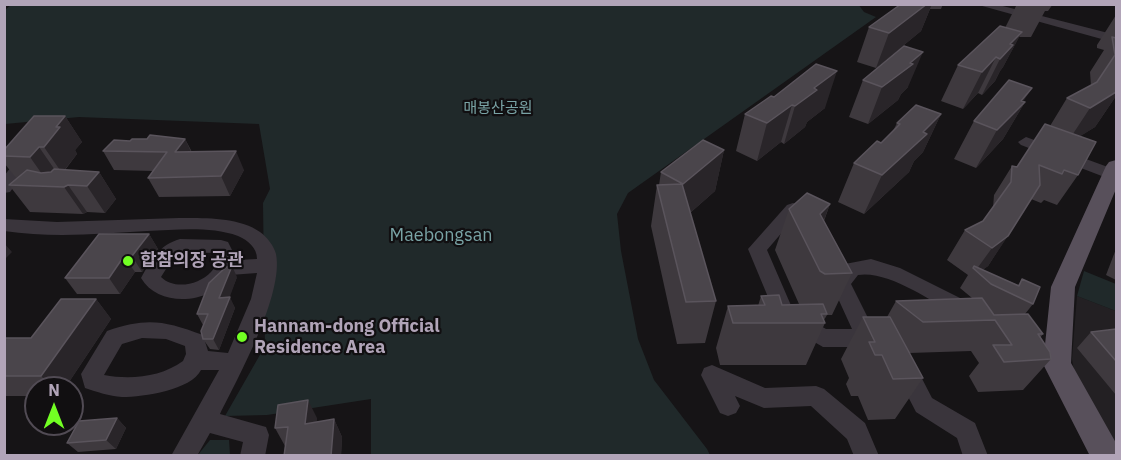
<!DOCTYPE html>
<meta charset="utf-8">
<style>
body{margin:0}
#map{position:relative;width:1121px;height:460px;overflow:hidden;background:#161416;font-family:"IBM Plex Sans",sans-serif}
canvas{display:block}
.frame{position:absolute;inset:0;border:6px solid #b1a4b8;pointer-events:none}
.north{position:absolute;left:24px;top:376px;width:60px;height:60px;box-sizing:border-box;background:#110f11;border:2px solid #514b54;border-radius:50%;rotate:0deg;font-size:16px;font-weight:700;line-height:24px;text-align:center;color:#b1a4b8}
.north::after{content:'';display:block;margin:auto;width:21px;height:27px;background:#72ff23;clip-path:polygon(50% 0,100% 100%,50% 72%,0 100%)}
</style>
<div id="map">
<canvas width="1121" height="460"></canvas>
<div class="frame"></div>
<div class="north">N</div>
</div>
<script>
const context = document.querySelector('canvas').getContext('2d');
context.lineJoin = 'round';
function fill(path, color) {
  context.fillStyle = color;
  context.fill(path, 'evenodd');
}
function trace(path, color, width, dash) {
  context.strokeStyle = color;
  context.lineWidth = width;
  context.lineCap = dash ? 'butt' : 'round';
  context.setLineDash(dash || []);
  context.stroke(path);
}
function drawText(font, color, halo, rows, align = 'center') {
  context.font = font + ' "IBM Plex Sans","Noto Sans KR",sans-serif';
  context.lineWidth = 4.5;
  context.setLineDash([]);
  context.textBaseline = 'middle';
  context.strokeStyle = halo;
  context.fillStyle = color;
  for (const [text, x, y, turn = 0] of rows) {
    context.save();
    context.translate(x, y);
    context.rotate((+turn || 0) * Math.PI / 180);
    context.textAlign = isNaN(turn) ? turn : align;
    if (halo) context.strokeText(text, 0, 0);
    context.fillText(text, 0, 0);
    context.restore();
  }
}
const built = new Path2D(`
 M1077,296L1116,311V449L1076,382L1072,359Z`);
const green = new Path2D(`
 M858,4L864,12L876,17L628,193L617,214L621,251L638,339L654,380L707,449L710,455H371V399L267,415L225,416L265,346L263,203L270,189L259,124L79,117L5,124V10L11,5Z
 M1084,271L1116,284V311L1077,296Z
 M210,440H229L230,455L197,456Z`);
const minor = new Path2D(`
 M975,4H995L1116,35V43Z
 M1026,137L1116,170V178H1107L1021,145L1018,142Z
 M28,151L36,156L10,192L4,193V176L22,153Z
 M793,203L799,205L802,209L767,250L793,310L826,329H852L831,283L845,264L871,259L900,268L972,304L975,310L972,316L965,318L958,316C931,301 888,270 858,275L851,284L875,332L883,343L880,349L872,352L862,347H823L778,321L748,249L787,205Z
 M179,218C204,218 239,217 260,232C267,237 274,246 276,254C284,294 238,378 220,414L266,427L269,435L265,456H240L243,442L210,433L197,456H171L219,370H201C191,390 144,397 122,397C109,396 97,392 85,388L81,374L107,331C148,317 164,321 203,335L208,351L228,353L251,299L257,273L230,275C213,304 159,309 141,278C151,260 159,245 180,239L221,240L228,242L237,260L257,259C257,248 248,240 238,236C210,226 176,230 147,231C100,234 51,238 4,231V219L57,222ZM183,252L215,253L218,260C216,264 214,269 211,272C199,285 174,290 161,277L173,258ZM142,338L166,339L185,346L186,354L183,361C161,377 131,380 104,375L122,344Z
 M902,360L916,367L932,398L975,423L988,456H963L957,438L916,412L900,381L891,369L894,362Z
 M712,365L765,388L816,386L824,389L865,423L879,456H854L847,439L811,406L764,408L735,396L740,406L736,413L728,416L720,413L701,375L704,368Z`);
const major = new Path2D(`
 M1116,160V189L1075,287L1071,363L1116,443V456H1090L1043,364L1051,287L1106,166L1109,162Z`);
const wall = new Path2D(`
 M901,4H943L941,9H930L921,31L876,68L857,62L869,27Z
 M1017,4H1053L1048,11H1045L1031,37H1019L1003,67L1000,71L995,81L982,95L978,93L963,109L941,101L958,65L1005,28Z
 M1116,15V96L1095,127L1080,136L1078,175L1057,205L1044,200L1041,203L1031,199L988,266L982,270L1018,285L1022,279L1033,304L1025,314L1043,334L1040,338L1051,359L1023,390L978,392L969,376L979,363L971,351L909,353L923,378L895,419L868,420L858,396H851L846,384L849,378L841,359L863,317H887L896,301L972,298L960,288L968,275L947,260L965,230L983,221L993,208L994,195L1012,166L1017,167L1050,126L1067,98L1091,86L1090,72L1104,50L1097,48V45Z
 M863,80L908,87L901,94L898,100L868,124L849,117Z
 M774,97L825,108L807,122L805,127L784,144L781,142L757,161L736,151L745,114Z
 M1024,102H1025L1003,139L976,168L954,159L974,121Z
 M941,114L923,152L914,161L909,172L864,214L838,202L854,163L881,143L893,131L897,123Z
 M65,116L82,142L75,150L77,154L65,170L99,172L116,199L105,213L87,212L83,214L30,212L9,185L17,179L4,163V150Z
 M185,139L192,152L244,170L230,196L159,197L148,178L153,171L114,170L103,151Z
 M724,150L715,191L690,213L716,301L705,343L677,344L651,226L657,185H659L661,172Z
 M830,204L824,221L852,273L832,315H827L824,320L825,323L806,365H720L716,348L728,306H758L761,296L782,305L799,304L775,250L789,209Z
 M149,234L158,249L142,272H135L120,294H77L65,278Z
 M1116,249V280L1106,275Z
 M237,277L229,297L235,308L219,350L210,349L203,339V325L197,314Z
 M96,299L111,319L65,388H36V396H4V338H31Z
 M1116,329V395L1077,348L1091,332Z
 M117,418L126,428L116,449L78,452L67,443Z
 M317,418L316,422L334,419L342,437L341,456H284L285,446L275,428Z`);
const shadedWall = new Path2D(`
 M927,4H932L921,31L876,68L889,33Z
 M1022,32L1003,67L1000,71L995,81L982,95L1000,59L1010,44Z
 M923,52L908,87L901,94L898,100L868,124L882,87Z
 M996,57L978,93L963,109L982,72Z
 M837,71L825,108L807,122L805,127L784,144L795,106L814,88Z
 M1032,88L1021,105L1025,102L1003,139L976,168L997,130Z
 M1116,92V96L1095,127L1065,146L1090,108Z
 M792,105L781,142L757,161L767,123Z
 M941,114L923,152L914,161L909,172L864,214L882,175Z
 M65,116L82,142L75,150L77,154L62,173L44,147L56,127Z
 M185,139L194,158L175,152Z
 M39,147L57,173L49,184L30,157Z
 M724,150L715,191L676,225L683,184Z
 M236,151L244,170L230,196L221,176Z
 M99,172L116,199L105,213L87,186Z
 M68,185L87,212L83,214L64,187Z
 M830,204L814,246L820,214Z
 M149,234L158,249L142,272L132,256Z
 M1008,236L988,266L979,273L976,270L992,248Z
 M4,243L12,252L4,260Z
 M124,256L135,272L120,294L109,278Z
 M232,266L237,277L228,302L230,297L235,308L219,350L213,339L219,298Z
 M96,299L111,319L65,388H53L41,376Z
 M308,400L317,418L315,442L305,424Z
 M117,418L126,428L116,449L106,440Z
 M334,419L342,437L341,456H331Z`);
const building = new Path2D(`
 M901,4H927L889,33L869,27Z
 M1000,26L1022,32L1010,44L1013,45L1000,59L996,57L982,72L958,65Z
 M1112,37L1116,38V92L1090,108L1067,98L1097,82L1115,55Z
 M904,46L923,52L910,63L913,64L882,87L863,80Z
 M816,64L837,71L814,88L817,90L795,106L792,105L767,123L745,114L771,96L774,97Z
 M1009,80L1032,88L1021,101L1025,102L997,130L974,121Z
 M916,105L941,114L923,132L927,134L882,175L854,163L877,141L881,143L900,124L897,123Z
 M34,116H65L56,127H60L44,147H39L30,157L4,156V150Z
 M1045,124L1096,142L1078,175L1064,170L1062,174L1039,165L1040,185L1008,236L992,248L965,230L983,221L1011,182L1012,166L1017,167Z
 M150,135L185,139L175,152L236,151L221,176L148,178L167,152L103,151L114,140L130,141L132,139H147Z
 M703,140L724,150L683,184L661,172Z
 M54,169L99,172L87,186L68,185L64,187L9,185L27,170L41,173L51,172Z
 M682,184L716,301L686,302L657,185Z
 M807,193L830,204L820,214L852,273L825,274L820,271L789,209Z
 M99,234H149L132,256H124L109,278H65Z
 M232,266L219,298L230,297L213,339H203L201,331L208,314H197L209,283L226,267Z
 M974,266L1019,286L1022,279L1040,287L1033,304L991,284L973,268Z
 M779,295L782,305L823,304L827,314H821L825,323H733L728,306L765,305L761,296Z
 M982,298L994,315L1028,314L1043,334H1038L1050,352L1051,359L1004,362L993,345H1012L995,320L923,322L896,301Z
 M61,299H96L41,376H4V338H31Z
 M863,317H890L923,378L893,379L882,355H875L869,342H875Z
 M1116,329V361L1091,332Z
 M308,400L305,424L334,419L331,456H284L288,427L275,428L278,405Z
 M117,418L106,440L67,443L79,421Z`);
const markers = [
 [128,261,6,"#72ff23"],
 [242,337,6,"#72ff23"]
];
const farParknames = [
 ["매봉산공원",498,109]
];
const parkNames = [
 ["Maebongsan",441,236]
];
const poiNames = [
 ["합참의장 공관",140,261],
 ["Hannam-dong Official",254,327],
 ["Residence Area",254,348]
];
fill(built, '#232023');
fill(green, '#20292a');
fill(minor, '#3a353c');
fill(major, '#58505b');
fill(wall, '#3e393e');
fill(shadedWall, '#292529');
fill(building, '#4a454b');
trace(building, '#5a545c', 1.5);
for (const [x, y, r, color] of markers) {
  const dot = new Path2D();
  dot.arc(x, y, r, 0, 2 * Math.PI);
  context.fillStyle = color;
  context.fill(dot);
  trace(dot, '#110f11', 2);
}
drawText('15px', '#79a3a5', '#110f11', farParknames);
drawText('18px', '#79a3a5', '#110f11', parkNames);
drawText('bold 18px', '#b1a4b8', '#110f11', poiNames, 'left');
</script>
